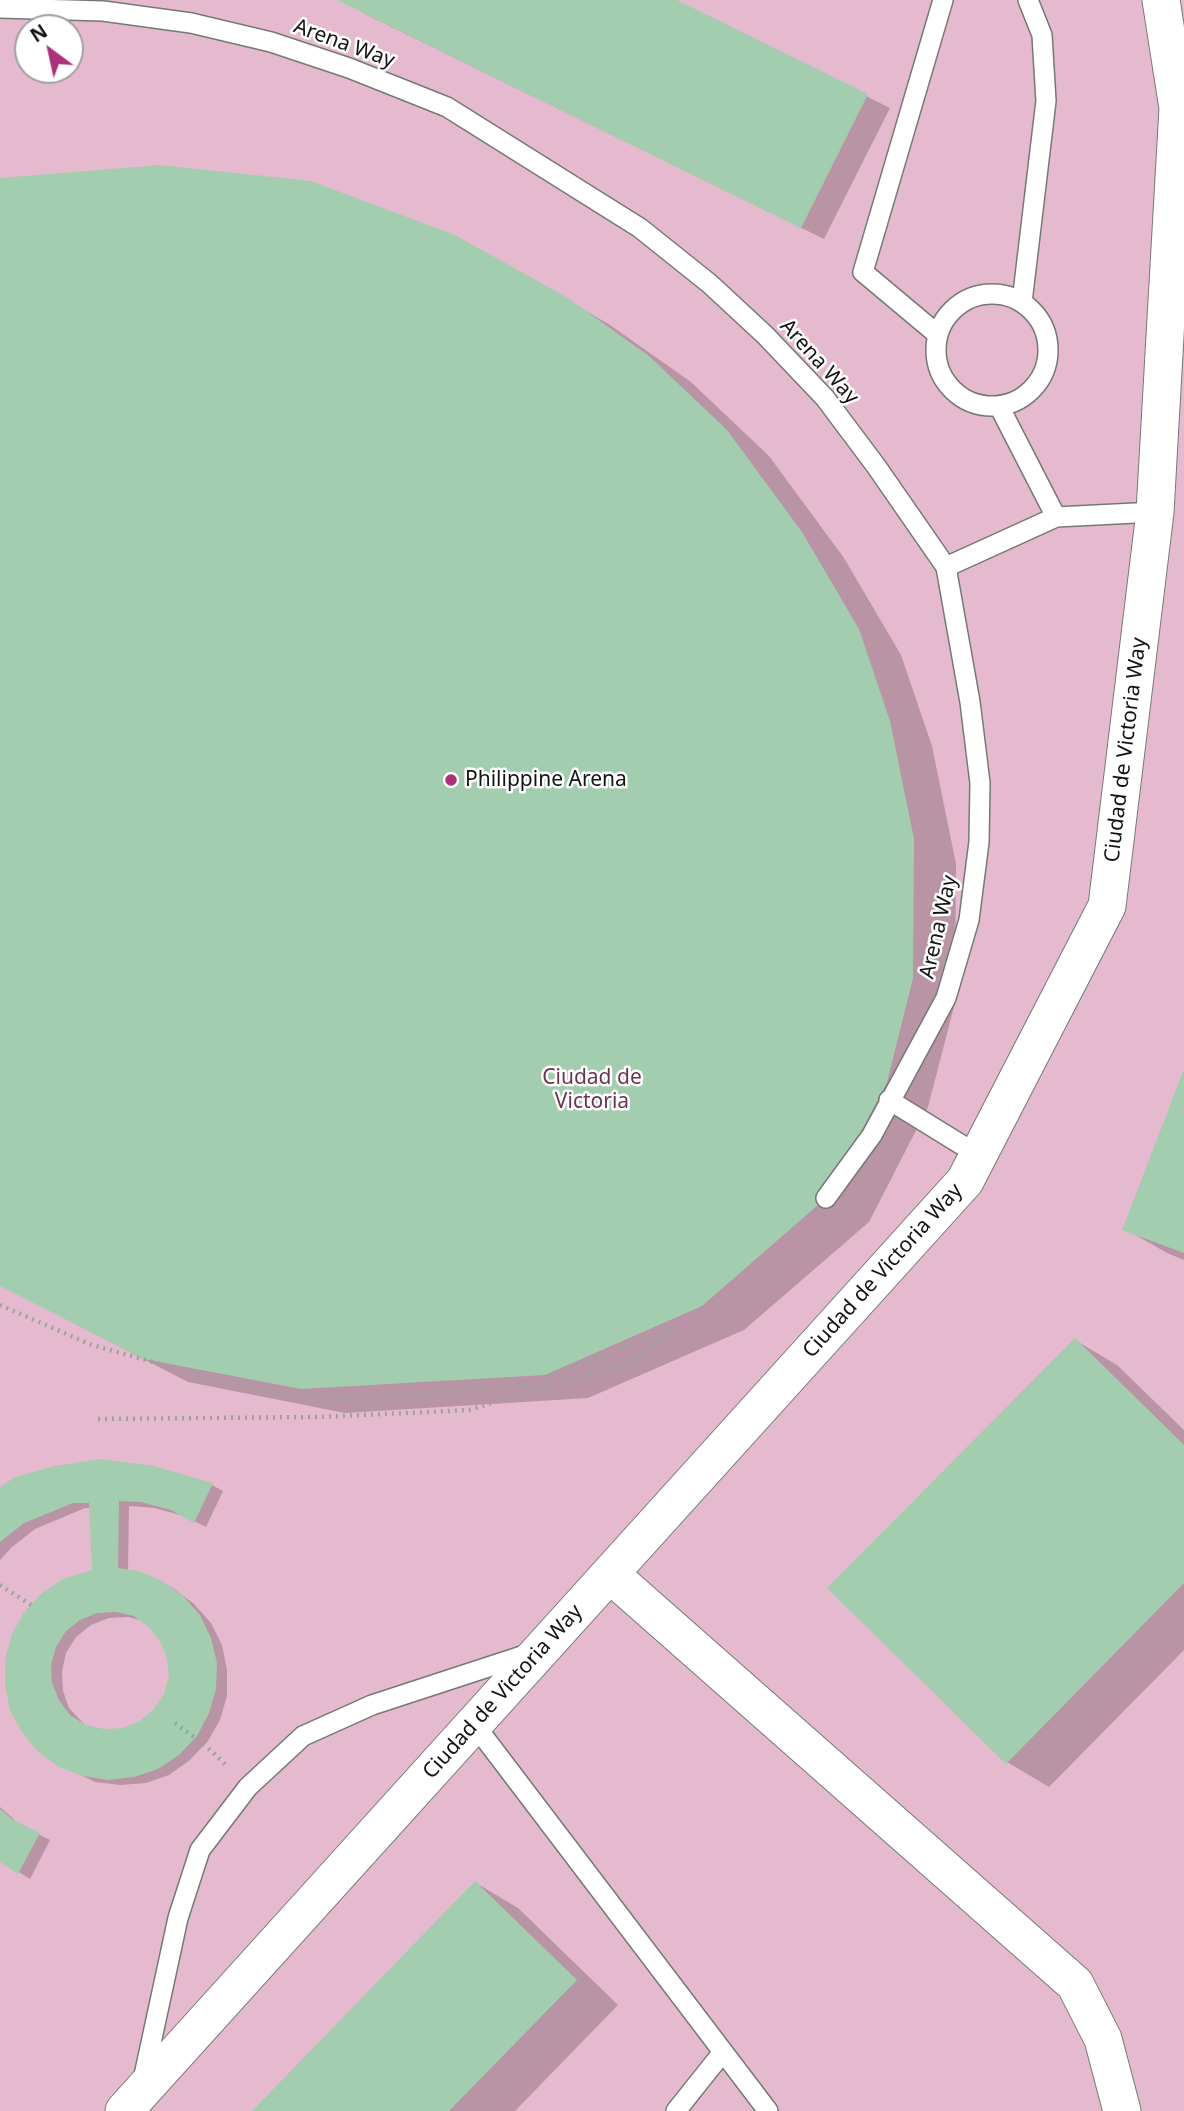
<!DOCTYPE html>
<style>
body{margin:0}
#map{position:relative;width:1184px;height:2111px;overflow:hidden;background:#ecf1ed;font-family:"Noto Sans",sans-serif}
canvas{display:block}
.north{position:absolute;left:14px;top:14px;width:70px;height:70px;box-sizing:border-box;background:#fff;border:2px solid #a1a1a1;border-radius:50%;rotate:327deg;font-size:19px;font-weight:700;line-height:28px;text-align:center;color:#131413}
.north::after{content:'';display:block;margin:auto;width:24px;height:32px;background:#b02f7a;clip-path:polygon(50% 0,100% 100%,50% 72%,0 100%)}
</style>
<div id="map">
<canvas width="1184" height="2111"></canvas>
<div class="north">N</div>
</div>
<script>
const context = document.querySelector('canvas').getContext('2d');
context.lineJoin = 'round';
function fill(path, color) {
  context.fillStyle = color;
  context.fill(path, 'evenodd');
}
function trace(path, color, width, dash) {
  context.strokeStyle = color;
  context.lineWidth = width;
  context.lineCap = dash ? 'butt' : 'round';
  context.setLineDash(dash || []);
  context.stroke(path);
}
function drawText(font, color, halo, rows, align = 'center') {
  context.font = font + ' "Noto Sans",sans-serif';
  context.lineWidth = 5;
  context.setLineDash([]);
  context.textBaseline = 'middle';
  context.strokeStyle = halo;
  context.fillStyle = color;
  for (const [text, x, y, turn = 0] of rows) {
    context.save();
    context.translate(x, y);
    context.rotate((+turn || 0) * Math.PI / 180);
    context.textAlign = isNaN(turn) ? turn : align;
    if (halo) context.strokeText(text, 0, 0);
    context.fillText(text, 0, 0);
    context.restore();
  }
}
const green = new Path2D(`
 M0,0H1184V2111H0ZM28,28H70V70H28Z`);
const shadow = new Path2D(`
 M343,0H673L890,108L824,239L365,14Z
 M0,179L567,300L610,325L691,382L769,456L844,558L901,655L932,746L956,864L955,1003L928,1107L869,1222L744,1330L588,1398L345,1413L188,1382L0,1285Z
 M1184,1073V1260L1167,1253L1125,1229Z
 M1075,1340L1117,1365L1184,1430V1650L1049,1787L1007,1762Z
 M153,1468L212,1485L223,1491L206,1527L184,1516L154,1508L129,1506L128,1571L162,1582L174,1589L194,1604L211,1623L222,1645L227,1670V1696L220,1720L208,1741L190,1760L169,1775L146,1783L120,1785L95,1782L60,1765L12,1709L94,1571L91,1508H85L35,1529L12,1547L0,1560V1490ZM128,1617L144,1621L162,1640L169,1658L171,1676L166,1695L155,1711L140,1723L123,1730L104,1731L86,1726L69,1708L63,1691L62,1672L66,1653L76,1637L91,1625L109,1618Z
 M0,1807L20,1825L50,1840L30,1879L0,1860Z
 M476,1883L518,1908L618,2005L515,2111H254Z`);
const building = new Path2D(`
 M337,0H677L868,94L801,228Z
 M160,165L311,181L455,235L568,298L649,356L727,430L802,532L859,629L890,721L914,839L913,978L887,1082L826,1198L702,1306L545,1375L301,1389L144,1359L0,1286V178Z
 M1184,1069V1253L1122,1230Z
 M1075,1338L1184,1445V1583L1006,1764L827,1588Z
 M100,1459L154,1466L213,1483L194,1523L171,1510L141,1502L119,1501L118,1568L139,1571L162,1581L183,1596L200,1615L211,1638L217,1663L216,1689L209,1713L197,1736L179,1755L158,1769L134,1777L108,1780L83,1776L59,1767L38,1752L22,1732L10,1710L5,1685V1659L12,1634L25,1611L42,1593L63,1579L92,1570L89,1503H73L24,1523L0,1542V1487L15,1477L54,1466ZM116,1612L134,1616L149,1627L160,1641L167,1658L169,1676L164,1694L154,1709L140,1721L123,1728L104,1729L86,1725L70,1715L59,1700L52,1683L51,1665L56,1647L66,1631L80,1620L97,1613Z
 M0,1809L12,1819L40,1833L18,1874L0,1862Z
 M475,1881L577,1980L449,2111H252Z`);
const path = new Path2D(`
 M0,1305L92,1345L211,1378L298,1397H389L534,1383L680,1326
 M98,1419L320,1417L469,1410L634,1360L674,1329
 M0,1585L31,1605
 M175,1723L205,1745L228,1767`);
const lane = new Path2D(`
 M0,8L103,11L191,23L271,42L349,68L447,107L640,228L710,284L765,335L825,398L876,466L946,567L970,702L980,783L979,842L969,920L946,998L872,1135L826,1198
 M936 350a56 56 0 1 1 112 0a56 56 0 1 1-112 0Z
 M1022,302L1046,101L1042,35L1028,0
 M937,334L863,272L943,0
 M999,406L1056,517
 M946,567L1056,517L1155,512
 M889,1100L978,1155
 M474,1724L768,2111
 M143,2080L178,1918L200,1850L248,1787L303,1736L372,1705L531,1653
 M676,2111L723,2052`);
const street = new Path2D(`
 M610,1574L1075,1984L1103,2039L1122,2111
 M124,2111L965,1181L1107,906L1155,512L1178,108L1161,0`);
const markers = [
 [451,780,7,"#b02f7a"]
];
const streetNames = [
 ["Arena Way",344,44,20],
 ["Arena Way",819,362,48],
 ["Ciudad de Victoria Way",1126,750,-83],
 ["Arena Way",939,927,-77],
 ["Ciudad de Victoria Way",883,1271,-48],
 ["Ciudad de Victoria Way",503,1692,-48]
];
const poiNames = [
 ["Philippine Arena",465,780]
];
const parkNames = [
 ["Ciudad de",592,1078],
 ["Victoria",592,1102]
];
fill(green, '#e6bace');
fill(shadow, '#0003');
fill(building, '#a2ceaf');
trace(lane, '#757976', 22);
trace(street, '#757976', 39);
trace(path, '#9ea29f', 4.5, [2, 5]);
trace(lane, '#fff', 19);
trace(street, '#fff', 37);
for (const [x, y, r, color] of markers) {
  const dot = new Path2D();
  dot.arc(x, y, r, 0, 2 * Math.PI);
  context.fillStyle = color;
  context.fill(dot);
  trace(dot, '#fff', 2.5);
}
drawText('21px', '#131413', '#fff', streetNames);
drawText('21px', '#131413', '#fff', poiNames, 'left');
drawText('21px', '#6f3352', '#fff', parkNames);
</script>
